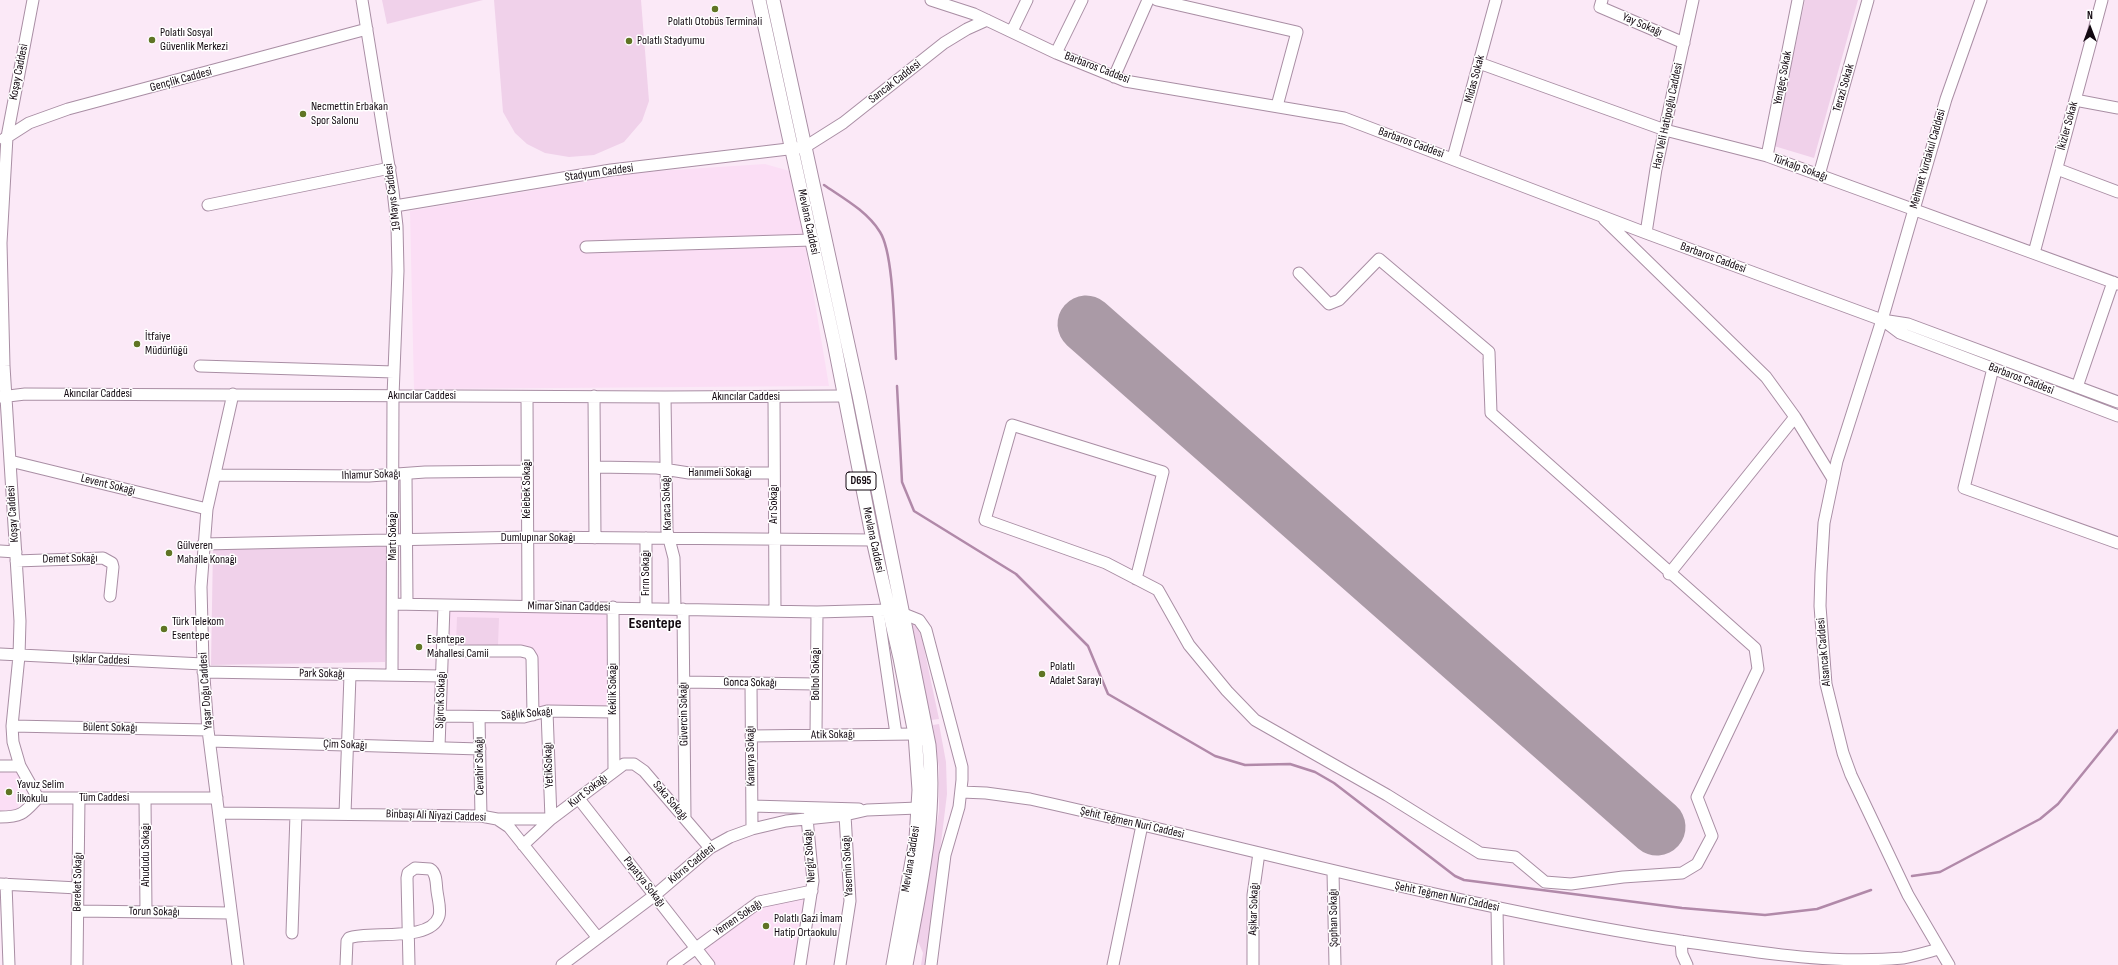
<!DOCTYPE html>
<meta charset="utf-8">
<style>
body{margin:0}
#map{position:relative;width:2118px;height:965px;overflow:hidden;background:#fbe9f7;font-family:"Sofia Sans Condensed",sans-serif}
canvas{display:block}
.north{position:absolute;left:2070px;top:8px;width:40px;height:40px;-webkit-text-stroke:3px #fff;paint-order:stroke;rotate:0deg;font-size:11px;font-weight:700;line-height:16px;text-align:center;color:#130911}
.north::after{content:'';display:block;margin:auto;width:14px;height:18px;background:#130911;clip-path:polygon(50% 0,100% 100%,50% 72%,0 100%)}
</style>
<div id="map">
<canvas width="2118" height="965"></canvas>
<div class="north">N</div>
</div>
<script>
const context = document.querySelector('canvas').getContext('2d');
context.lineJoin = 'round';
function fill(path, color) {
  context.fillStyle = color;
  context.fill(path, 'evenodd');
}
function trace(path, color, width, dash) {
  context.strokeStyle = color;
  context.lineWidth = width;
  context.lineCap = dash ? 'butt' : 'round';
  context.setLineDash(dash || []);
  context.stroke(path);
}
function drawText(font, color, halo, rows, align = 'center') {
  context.font = font + ' "Sofia Sans Condensed",sans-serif';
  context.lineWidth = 3;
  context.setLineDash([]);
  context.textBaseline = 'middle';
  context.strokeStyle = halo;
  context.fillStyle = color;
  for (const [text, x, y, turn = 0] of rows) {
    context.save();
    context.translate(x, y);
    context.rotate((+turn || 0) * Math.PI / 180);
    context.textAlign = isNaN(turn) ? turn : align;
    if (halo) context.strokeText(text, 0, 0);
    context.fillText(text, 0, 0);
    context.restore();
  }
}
const built = new Path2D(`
 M765,164L793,172L829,386L414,389L410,211L642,172Z
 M450,610L607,613L608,704L604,709L536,707L535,649L448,647Z
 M0,772L19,773L18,812L0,811Z
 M804,899L794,965H716L703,947L761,905Z`);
const green = new Path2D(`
 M382,0H483L387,24Z
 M494,0H641L649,101L642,121L624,142L594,155L569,157L545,153L527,144L515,133L503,112Z
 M1805,0H1858L1814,158L1774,146Z
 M389,545L385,662L211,665L213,547Z
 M457,617L499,618L498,645L456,644Z
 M912,623L918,628L922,639L939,719L931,720Z
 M939,724L946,762L947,794L926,965H921L923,953L917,939L939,811V768L933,725Z`);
const stream = new Path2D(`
 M824,185C843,198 867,211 880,232C894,254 894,330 896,359
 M897,386L902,482L914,511L1016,574L1088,646L1108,694L1215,756L1245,765L1290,764L1315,772L1334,783L1455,876L1464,880L1682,908L1765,915L1817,909L1871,890
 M1912,876L1940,872L2040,819L2058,804L2118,730`);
const runway = new Path2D(`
 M1086,324L1657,827`);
const minor = new Path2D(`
 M362,0L393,191L397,226L398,271L393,396L392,675
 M931,0L974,14L1056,53L1125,81L1344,118L1646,233L1882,320L1908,324L2118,402
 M1157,0L1297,32L1277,106
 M1602,0L1600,7L1684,43
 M1012,31L1027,0
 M1056,53L1082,0
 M1479,63L1665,130L1767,156L2118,284
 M1114,77L1148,0
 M2075,100L2118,108
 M4,139L29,123L68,109L367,29
 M1767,156L1798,0
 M1453,158L1496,0
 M2057,169L2118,192
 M1819,175L1868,0
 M208,205L390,168
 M395,206L611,170L805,147L843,123L944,43L967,29L987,20
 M1604,219L1766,377L1795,417L1833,479
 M1646,233L1656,169L1693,0
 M586,247L812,240
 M2034,253L2102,0
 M1299,273L1329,304L1339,300L1379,259L1489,352L1491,413L1489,360
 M1884,321L1900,333L2118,416
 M200,366L394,372
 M1993,368L1964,488L2118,543
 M2077,387L2113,282
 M233,394L207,509L201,587L203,664L208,730L238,965
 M594,396L595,538
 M0,397L25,394L665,397L844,396
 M527,397L528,606
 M665,397L667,531L674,558L675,609
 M774,397L775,611
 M10,461L207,509
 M595,467L657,468L689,473H774
 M406,474L407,604
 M215,475L369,476L425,472L527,471
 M203,544L527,537L873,540
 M0,551L16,552
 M16,561L103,558L112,563L113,567L110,596
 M1669,574L1795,417
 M1136,579L1163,472L1012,425L985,520L1106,563L1158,590L1189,645L1227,691L1255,720L1387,795L1480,853L1515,857L1545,882L1571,884L1623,877L1682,873L1697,864L1712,836L1697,797L1758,669L1755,648L1491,413
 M393,604L817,612L889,610
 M613,607L614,771
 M646,608V538
 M683,609L685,818
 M878,611L896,734
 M904,614L919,620L926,630L962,767V780L959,807L945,855L931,965
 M443,651H521L529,653L532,658L533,715
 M0,654L203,664
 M203,672L442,676
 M684,682L816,684
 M751,683L752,829
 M440,716L524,717L547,711L613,712
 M479,717L481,816
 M12,726L208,730
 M816,735L817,612
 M751,736L915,734
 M210,741L480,749
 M439,747L444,606
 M0,766H20L38,798
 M20,766L13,742L12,726L19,656L20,621L4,366L1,243L7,137L33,0
 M961,792L986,793L1030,799C1242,846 1452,905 1667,939C1744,950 1825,965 1903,958C1915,956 1927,952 1939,949
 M145,798L146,912
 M579,799L709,965
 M752,806L859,809
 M219,813L481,816L497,819L509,827L598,938
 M345,814L350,675
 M0,817C22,817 24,813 38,798H217
 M497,819H551L547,711
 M523,845L551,819L624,764H634L644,771L710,848
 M1333,872L1335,965
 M0,884L78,888
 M6,884L9,965
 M1497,908L1498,965
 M78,911L231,913
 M292,933L296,814
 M1681,941L1682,954L1687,965
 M77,965L79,798
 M346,965L347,941L349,938C368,930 431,943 439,916C441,909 438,899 437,891C436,884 437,873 430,869L415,868L408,873L407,878L409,965
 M562,965L655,895L710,848L730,837L752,829L786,821L845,815L867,810L918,808
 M673,965L759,902L812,891
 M800,965L813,881L807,818
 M840,965L850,901L845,815
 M1113,965L1142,825
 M1253,965V895L1259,853
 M1949,965L1908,895L1851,775L1843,753L1826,684L1820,606L1821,573L1824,523L1837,461L1882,320L1946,99L1981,0`);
const major = new Path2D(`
 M759,0L834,342L873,540L900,658L915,734L919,790L916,839L893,965
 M773,0L859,395L929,745C937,820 919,892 906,965`);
const markers = [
 [715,9,4,"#5f7424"],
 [152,40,4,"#5f7424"],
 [629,41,4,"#5f7424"],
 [303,114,4,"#5f7424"],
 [137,344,4,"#5f7424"],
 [169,553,4,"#5f7424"],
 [164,629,4,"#5f7424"],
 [419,647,4,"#5f7424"],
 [1042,674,4,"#5f7424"],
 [9,792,4,"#5f7424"],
 [766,926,4,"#5f7424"]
];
const shields = [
 [861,481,30]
];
const shieldNames = [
 ["D695",861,481]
];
const poiNames = [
 ["Polatlı Otobüs Terminali",715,22,"center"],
 ["Polatlı Sosyal",160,33],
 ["Güvenlik Merkezi",160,47],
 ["Polatlı Stadyumu",637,41],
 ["Necmettin Erbakan",311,107],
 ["Spor Salonu",311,121],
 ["İtfaiye",145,337],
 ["Müdürlüğü",145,351],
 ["Gülveren",177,546],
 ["Mahalle Konağı",177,560],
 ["Türk Telekom",172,622],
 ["Esentepe",172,636],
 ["Esentepe",427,640],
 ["Mahallesi Camii",427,654],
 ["Polatlı",1050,667],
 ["Adalet Sarayı",1050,681],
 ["Yavuz Selim",17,785],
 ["İlkokulu",17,799],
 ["Polatlı Gazi İmam",774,919],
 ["Hatip Ortaokulu",774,933]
];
const streetNames = [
 ["Yay Sokağı",1642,25,23],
 ["Barbaros Caddesi",1097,68,21],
 ["Koşay Caddesi",19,72,-79],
 ["Yengeç Sokak",1783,78,-79],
 ["Midas Sokak",1475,79,-75],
 ["Gençlik Caddesi",181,80,-15],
 ["Sancak Caddesi",895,82,-38],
 ["Terazi Sokak",1844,88,-74],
 ["Hacı Veli Hatipoğlu Caddesi",1668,116,-78],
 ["İkizler Sokak",2068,126,-75],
 ["Barbaros Caddesi",1411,143,20],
 ["Mehmet Yurdakul Caddesi",1928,159,-74],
 ["Türkalp Sokağı",1800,168,20],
 ["Stadyum Caddesi",599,173,-8],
 ["19 Mayıs Caddesi",393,197,-97],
 ["Mevlana Caddesi",808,222,78],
 ["Barbaros Caddesi",1713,258,20],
 ["Barbaros Caddesi",2021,379,21],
 ["Akıncılar Caddesi",98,394],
 ["Akıncılar Caddesi",422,396],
 ["Akıncılar Caddesi",746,397],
 ["Hanımeli Sokağı",720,473],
 ["Ihlamur Sokağı",371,475,-2],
 ["Levent Sokağı",108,485,14],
 ["Kelebek Sokağı",527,489,-90],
 ["Karaca Sokağı",667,503,-92],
 ["Arı Sokağı",774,504,-90],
 ["Koşay Caddesi",13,514,-94],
 ["Martı Sokağı",393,536,-90],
 ["Dumlupınar Sokağı",538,538],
 ["Mevlana Caddesi",873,540,78],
 ["Demet Sokağı",70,559,-1],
 ["Fırın Sokağı",646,573,-90],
 ["Mimar Sinan Caddesi",569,607,1],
 ["Alsancak Caddesi",1824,652,-95],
 ["Işıklar Caddesi",101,660,2],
 ["Park Sokağı",322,674,1],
 ["Bolbol Sokağı",816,674,-90],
 ["Gonca Sokağı",750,683,1],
 ["Keklik Sokağı",613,689,-90],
 ["Yaşar Doğu Caddesi",206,691,-94],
 ["Sığırcık Sokağı",441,700,-88],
 ["Sağlık Sokağı",527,714,-5],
 ["Güvercin Sokağı",684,714,-91],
 ["Bülent Sokağı",110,728,1],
 ["Atik Sokağı",833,735,-1],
 ["Çim Sokağı",345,745,2],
 ["Kanarya Sokağı",751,756,-91],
 ["YetikSokağı",549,765,-92],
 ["Cevahir Sokağı",480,766,-91],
 ["Kurt Sokağı",588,791,-38],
 ["Tüm Caddesi",104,798],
 ["Saka Sokağı",670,801,50],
 ["Binbaşı Ali Niyazi Caddesi",436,816,2],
 ["Şehit Teğmen Nuri Caddesi",1132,823,13],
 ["Ahududu Sokağı",146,855,-90],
 ["Nergiz Sokağı",810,856,-94],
 ["Mevlana Caddesi",911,859,-81],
 ["Kıbrıs Caddesi",692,864,-39],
 ["Yasemin Sokağı",848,866,-93],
 ["Bereket Sokağı",78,882,-89],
 ["Papatya Sokağı",644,882,52],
 ["Şehit Teğmen Nuri Caddesi",1447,897,12],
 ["Aşikar Sokağı",1254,909,-88],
 ["Torun Sokağı",154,912,1],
 ["Yemen Sokağı",738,918,-34],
 ["Şophan Sokağı",1334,918,-91]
];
const districtNames = [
 ["Esentepe",655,624]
];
fill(built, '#fbdef5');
fill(green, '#f0d1ea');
trace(stream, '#b189a9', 2.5);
trace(runway, '#aa9aa6', 57);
trace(minor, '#a98ea4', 13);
trace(major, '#a98ea4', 15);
trace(minor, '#fff', 11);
trace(major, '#fff', 13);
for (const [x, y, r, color] of markers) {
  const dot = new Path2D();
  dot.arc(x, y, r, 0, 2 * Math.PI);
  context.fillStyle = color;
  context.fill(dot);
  trace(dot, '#fff', 1.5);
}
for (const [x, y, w] of shields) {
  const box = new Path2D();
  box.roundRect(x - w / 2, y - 9, w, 18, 3);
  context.fillStyle = '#fff';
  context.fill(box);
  trace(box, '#130911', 1);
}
drawText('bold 11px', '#130911', null, shieldNames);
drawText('12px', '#130911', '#fff', poiNames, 'left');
drawText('12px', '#130911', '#fff', streetNames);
drawText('bold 16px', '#130911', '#fff', districtNames);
</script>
